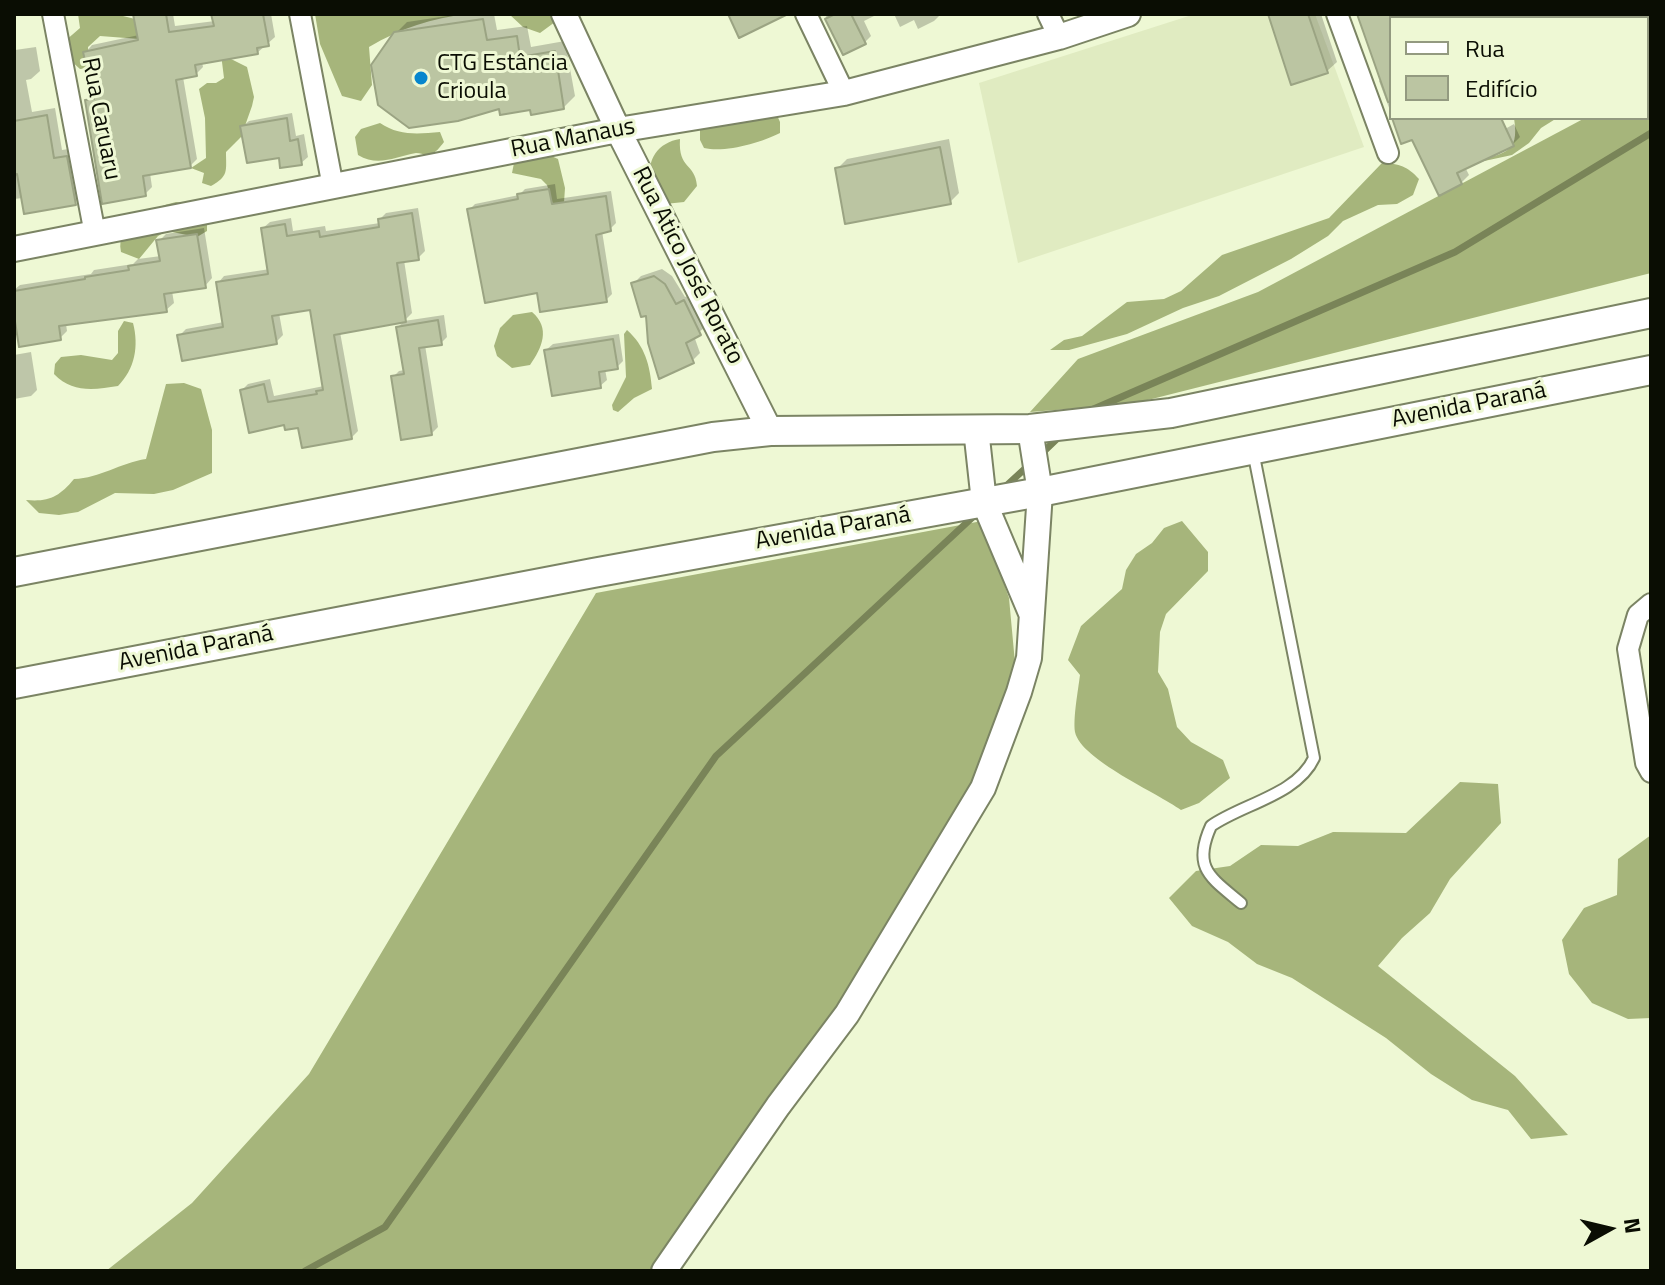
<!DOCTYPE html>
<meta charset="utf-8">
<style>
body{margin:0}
#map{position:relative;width:1665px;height:1285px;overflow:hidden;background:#eef8d4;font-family:"Titillium Web",sans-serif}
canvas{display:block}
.frame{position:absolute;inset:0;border:16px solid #0a0d03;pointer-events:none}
.legend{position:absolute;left:1389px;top:16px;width:260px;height:104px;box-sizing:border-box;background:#eef8d4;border:2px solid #939a80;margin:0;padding:10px 14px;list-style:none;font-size:24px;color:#0a0d03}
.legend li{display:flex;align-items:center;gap:16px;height:40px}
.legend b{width:40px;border:2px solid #939a80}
.north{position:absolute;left:1569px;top:1189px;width:80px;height:80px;-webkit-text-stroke:6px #eef8d4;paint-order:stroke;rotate:82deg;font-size:22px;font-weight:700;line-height:32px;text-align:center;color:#0a0d03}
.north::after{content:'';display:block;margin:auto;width:28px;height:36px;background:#0a0d03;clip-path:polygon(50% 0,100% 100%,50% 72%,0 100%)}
</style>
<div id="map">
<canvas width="1665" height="1285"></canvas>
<div class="frame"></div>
<ul class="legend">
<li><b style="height:10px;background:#fff"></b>Rua</li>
<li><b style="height:22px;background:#bbc5a2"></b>Edifício</li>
</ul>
<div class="north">N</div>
</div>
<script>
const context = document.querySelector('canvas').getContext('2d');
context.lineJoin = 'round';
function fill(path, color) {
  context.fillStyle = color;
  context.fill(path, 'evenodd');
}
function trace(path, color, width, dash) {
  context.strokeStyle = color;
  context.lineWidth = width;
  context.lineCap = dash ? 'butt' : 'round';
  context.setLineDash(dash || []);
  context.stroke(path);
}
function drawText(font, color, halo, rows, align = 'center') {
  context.font = font + ' "Titillium Web",sans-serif';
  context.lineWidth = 6;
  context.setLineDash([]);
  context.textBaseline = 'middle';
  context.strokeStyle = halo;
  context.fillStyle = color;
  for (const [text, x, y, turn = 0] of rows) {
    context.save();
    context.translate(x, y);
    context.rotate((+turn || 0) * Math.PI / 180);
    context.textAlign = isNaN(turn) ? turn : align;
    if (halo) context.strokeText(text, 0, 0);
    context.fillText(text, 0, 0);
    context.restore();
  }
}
const built = new Path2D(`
 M1195,14H1315L1364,147L1018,263L979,83Z`);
const forest = new Path2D(`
 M78,14H115L135,19L139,39L100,36L88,47L89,68L80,69L69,59L65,41L80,28Z
 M315,14H468C432,18 401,28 369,47L372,85L361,101L342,96L320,44Z
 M509,14H559L555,22L540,33L523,27Z
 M221,54L247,67L254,97L252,106L241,137L226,152C226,171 229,176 211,186L202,183L204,173L191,168L206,158L205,118L199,89L207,83H216L224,78Z
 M1651,81V273L1132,404L1030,412L1078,359L1258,292L1585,118H1647V84Z
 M776,113L780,122V133C760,143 725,153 704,148L700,140V130L709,124Z
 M1514,118H1557L1541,128L1529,143L1512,155L1475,163C1503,151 1520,156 1514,118Z
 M380,123C399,136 418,134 440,132L444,142C440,147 436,153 429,155C425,155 420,153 416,153C395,157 378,167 358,155L355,137L361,129Z
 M680,139C678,170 695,162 697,186L684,202L665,204C661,197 654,189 652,181C645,160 659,142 680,139Z
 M519,155H549L558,159L565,188L563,217L554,208L547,185L541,179L512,173L514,163Z
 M1382,163C1400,164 1407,166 1419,179L1413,195L1397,204L1378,205L1343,221L1328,236L1291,259L1219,296L1183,308L1127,334L1069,350H1050L1064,340L1082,336L1127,302L1164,299L1181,291L1222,255L1329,218Z
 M176,202L185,203L207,219V231L197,237L167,231L158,236L139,259L121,252C115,221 152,208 176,202Z
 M532,312C551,328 542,348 530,365L512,368L497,356L494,346L500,328L513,315Z
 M124,321L133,323C139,346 135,369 118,386C94,390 72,393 54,374L55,364L61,357L81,355L112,360L118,353V331Z
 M627,330C645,346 650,365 652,389L634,398L618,412L613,410L612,405L626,377L624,334Z
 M184,383L201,389L212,430V473L173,490L154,494L115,493L78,512L59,515L39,513L26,500C49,502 59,497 74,479C100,478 120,463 146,459L166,384Z
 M982,521L1009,598L1015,663L999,717L966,795L834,1021L790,1113L662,1271H106L192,1203L309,1074L596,593Z
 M1182,521L1208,552V571L1166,614L1160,632L1158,672L1168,689L1177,727L1191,742L1223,760L1230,778L1199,803L1181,810C1158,793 1081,760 1075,732C1073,718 1078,691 1080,675L1068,660L1081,626L1122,589L1126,570L1136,554L1152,543L1164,528Z
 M1460,782L1498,784L1501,823L1450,879L1430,913L1402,938L1378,966L1515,1076L1568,1135L1531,1139L1508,1110L1472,1100L1431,1074L1386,1038L1292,978L1257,964L1228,942L1192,926L1169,898L1196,871L1230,866L1261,845L1298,846L1333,832L1406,833Z
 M1651,835V1018L1628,1019L1592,1003L1569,974L1562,940L1584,908L1617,895L1618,859Z`);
const shadow = new Path2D(`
 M135,14H173L175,26L215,21L213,14H271L275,37L257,53L202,62L203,67L196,74L183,77L197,159L190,166L150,173L152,187L145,194L87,101L95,93L86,52L92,45L139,35Z
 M461,14H494L497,30L527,26L531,47L565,41L575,96L563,108L501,107L396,33L407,22Z
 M825,14H878L864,21L871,36L864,43L844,53Z
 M894,14H941L934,21L918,29L914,20L900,27Z
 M1271,14H1321L1337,62L1327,71Z
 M1361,14H1420L1421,18H1391V113L1379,81L1382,78Z
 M1451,14H1651V46L1650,43L1647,44V18H1453Z
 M14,45L15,50L36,47L40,71L31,79L26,80L32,112L55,108L62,150L75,148L84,194L75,203L23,198L14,199Z
 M292,113L296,136L304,134L308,157L301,163L280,156L242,127L249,121Z
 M1393,118H1499L1505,129L1514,124L1520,137L1513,144L1465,167L1469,175L1461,183Z
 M949,139L959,193L950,202L837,169L847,159Z
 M555,184L557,199L611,191L616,223L610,229L602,231L612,294L606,300L538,291L469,210L475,204L519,195L525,189Z
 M418,208L425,251L418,258L404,260L412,313L405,320L340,332L358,431L351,438L286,423L242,390L248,384L270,379L274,396L324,386L312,308L279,313L283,335L276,342L179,336L186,329L224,322L218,283L224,276L270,269L263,228L270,222L291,218L293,231L325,226L326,231L380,223V219L386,213Z
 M204,228L212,278L205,286L172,291L174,303L166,310L66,324L67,331L60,338L14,303V290L20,285L91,274L94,270L133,264L138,259L161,256L159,241L166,234Z
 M662,269L672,276L685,297L692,294L708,325L694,336L700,353L692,361L647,314L633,284L641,276Z
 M444,315L447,337L441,343L425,345L438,427L432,433L393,377L399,371L405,370L398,327L404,321Z
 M619,334L623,361L617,367L605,369L607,380L600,386L546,350L553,344Z
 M31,352L37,390L31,396L14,399V355Z`);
const stream = new Path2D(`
 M1089,411L1455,252L1651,133
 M1039,456L1062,434
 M1005,487L1030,464
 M305,1271L385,1227L716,756L976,514`);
const building = new Path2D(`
 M133,14H166L169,32L214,26L211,14H263L269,46L257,48L258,54L195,65L197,76L176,80L191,168L143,176L146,196L102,204L85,100L94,99L83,52L138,40Z
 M728,14H788L739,38Z
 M835,14H851L866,44L843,55L825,19Z
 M1268,14H1308L1328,73L1291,85Z
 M1357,14H1391V102H1388Z
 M483,19L487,40L517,36L520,57L555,51L564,109L531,115L530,110L500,115L499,109L458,121L409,128L378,105L371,65L394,32Z
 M47,115L54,158L67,156L76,205L24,214L17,174L14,175V121Z
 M287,118L290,141L298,139L302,165L280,168L279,158L247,163L240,126Z
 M1392,118H1501L1514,146L1457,173L1462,184L1439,196L1412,140L1401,144Z
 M940,147L951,204L845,224L835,168Z
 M549,189L552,204L606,196L611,231L596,235L607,302L540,312L537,293L485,303L467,209L518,199L517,194Z
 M412,213L419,260L397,263L406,322L334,335L352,439L302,448L298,428L285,430L284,425L249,433L240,390L264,384L268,402L317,394L316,391L323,390L310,310L272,316L277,344L182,361L177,335L223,327L216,282L268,274L261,228L285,224L287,236L319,231L320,237L379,227L378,219Z
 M197,234L206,288L164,294L167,312L59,326L61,340L19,347L14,315V291L85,279V277L129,270L128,266L160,261L156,240Z
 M654,276L665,284L676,304L684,300L701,335L686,343L694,363L659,379L648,343L646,316L641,317L631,283Z
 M438,320L442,345L419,348L432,435L401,440L391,376L404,374L396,327Z
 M613,339L618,369L599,372L601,388L552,396L544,350Z`);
const service = new Path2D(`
 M1241,903C1210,877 1192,868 1211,826C1242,804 1297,795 1314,758L1253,451`);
const minor = new Path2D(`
 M53,14L95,234
 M300,14L333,187
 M806,14L844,93
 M1048,14L1059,37
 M1337,14L1388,153
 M1651,604L1638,615L1628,649L1646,763L1651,772`);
const tertiary = new Path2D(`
 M564,14L618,130L770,431
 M14,249L618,130L844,93L1059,37L1128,14
 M976,429L984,502L1031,613
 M664,1271L778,1106L847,1014L983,788L1019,692L1029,658L1040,492L1030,429`);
const secondary = new Path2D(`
 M14,572L713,437L770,431L1030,429L1171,413L1651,313
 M14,684L593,573L1040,492L1651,370`);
const markers = [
 [421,78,8,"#0686cd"]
];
const poiNames = [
 ["CTG Estância",437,64],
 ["Crioula",437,92]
];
const streetNames = [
 ["Rua Caruaru",100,119,79],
 ["Rua Manaus",573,139,-11],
 ["Rua Atico José Rorato",687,266,63],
 ["Avenida Paraná",1469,406,-11],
 ["Avenida Paraná",833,529,-10],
 ["Avenida Paraná",196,649,-11]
];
fill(built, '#e0ebc1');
fill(forest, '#a6b57b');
fill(shadow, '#0003');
trace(stream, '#798458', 7);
fill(building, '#bbc5a2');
trace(building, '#9ba483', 2);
trace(service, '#7b8464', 14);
trace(minor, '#7b8464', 24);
trace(tertiary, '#7b8464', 28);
trace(secondary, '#7b8464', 32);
trace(service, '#fff', 10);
trace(minor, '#fff', 20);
trace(tertiary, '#fff', 24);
trace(secondary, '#fff', 28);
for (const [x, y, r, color] of markers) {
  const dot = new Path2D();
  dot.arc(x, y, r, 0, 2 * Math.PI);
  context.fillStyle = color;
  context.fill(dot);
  trace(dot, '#eef8d4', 3);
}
drawText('24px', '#0a0d03', '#eef8d4', poiNames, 'left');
drawText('24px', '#0a0d03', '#eef8d4', streetNames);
</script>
